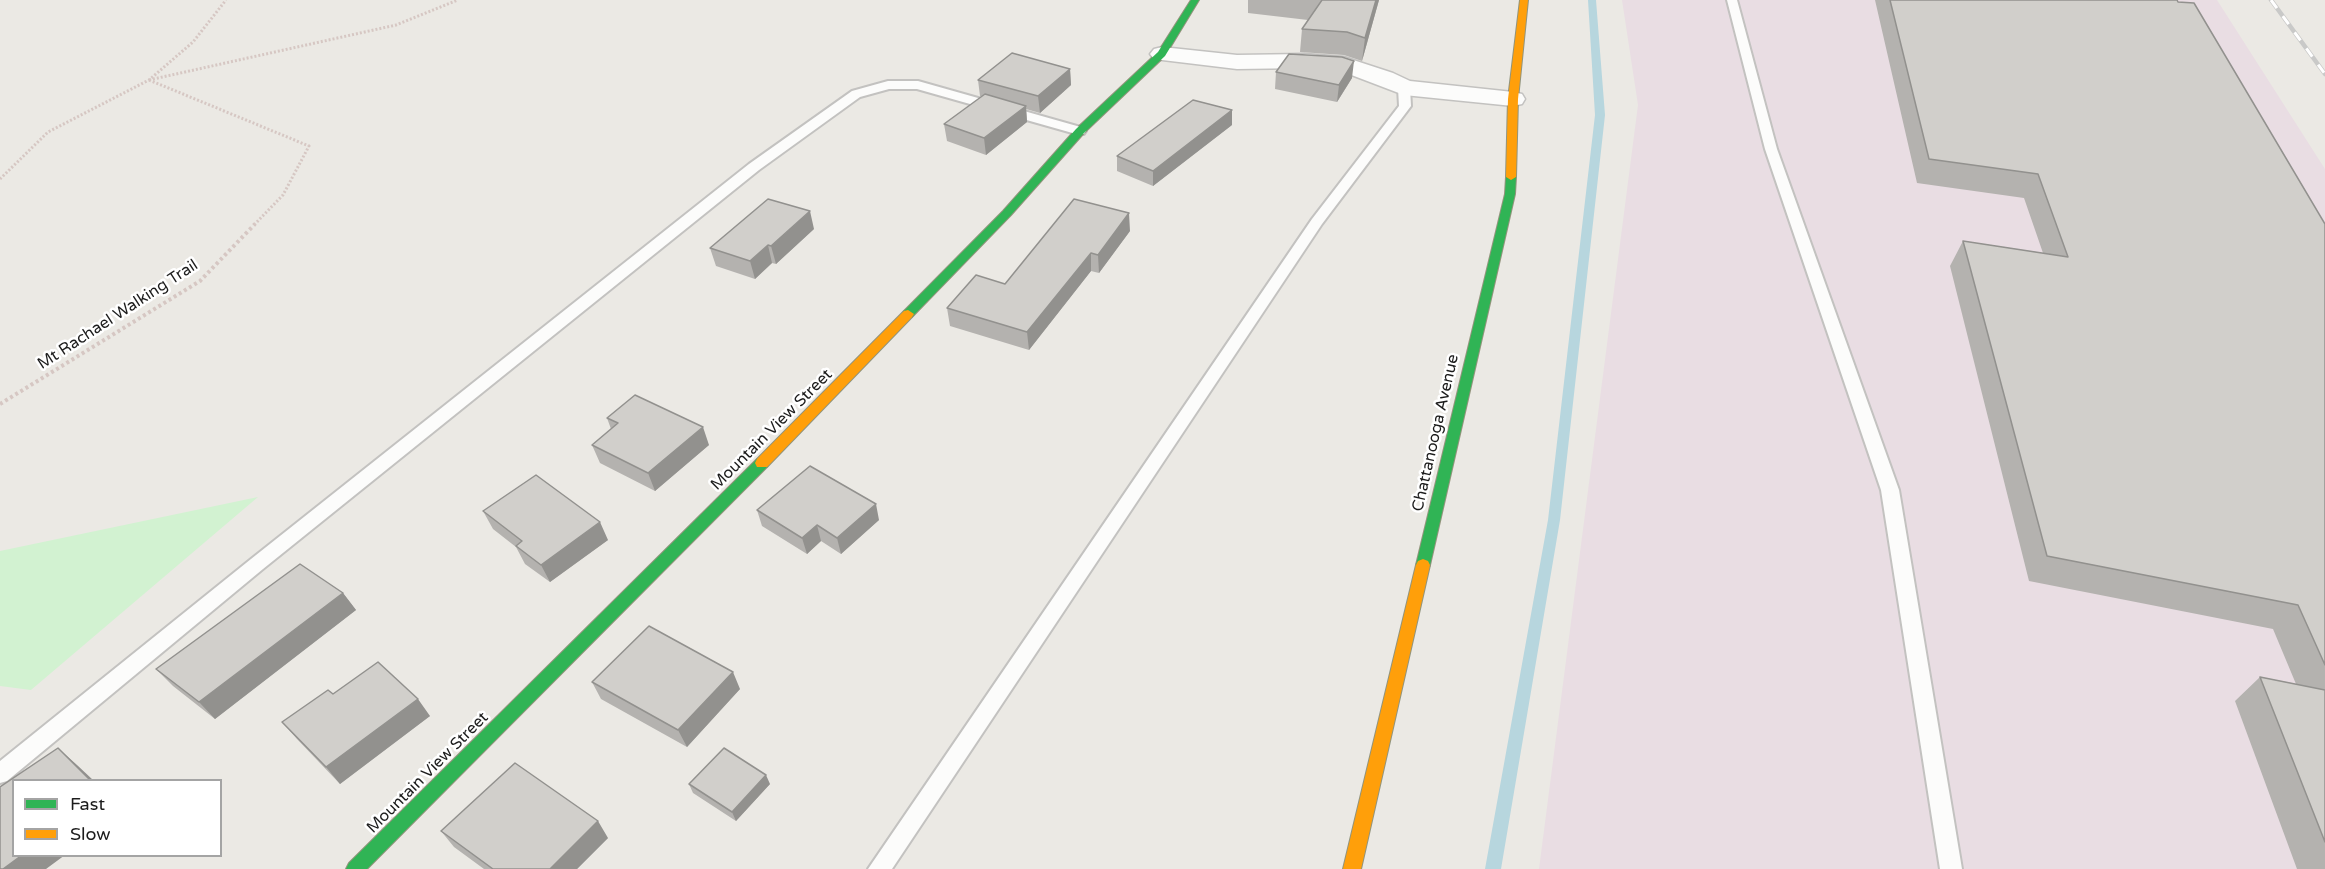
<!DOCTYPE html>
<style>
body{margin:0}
#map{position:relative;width:2325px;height:869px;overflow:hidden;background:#ebe9e4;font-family:"Varela Round",sans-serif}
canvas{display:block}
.legend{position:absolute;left:12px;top:779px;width:210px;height:78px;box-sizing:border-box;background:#fff;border:2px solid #a4a4a4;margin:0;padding:8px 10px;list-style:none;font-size:18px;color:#1c1c1c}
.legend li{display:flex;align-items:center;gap:12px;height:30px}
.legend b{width:30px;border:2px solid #a4a4a4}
</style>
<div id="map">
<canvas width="2325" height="869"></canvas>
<ul class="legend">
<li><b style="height:8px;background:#30b455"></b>Fast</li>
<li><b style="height:8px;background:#ff9f0a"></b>Slow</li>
</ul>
</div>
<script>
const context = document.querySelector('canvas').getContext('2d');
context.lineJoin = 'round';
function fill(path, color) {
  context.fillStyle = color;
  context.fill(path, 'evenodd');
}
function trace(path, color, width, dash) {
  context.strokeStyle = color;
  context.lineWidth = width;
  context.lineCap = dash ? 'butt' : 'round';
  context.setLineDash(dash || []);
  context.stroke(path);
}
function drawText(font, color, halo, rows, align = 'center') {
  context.font = font + ' "Varela Round",sans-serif';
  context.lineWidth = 5;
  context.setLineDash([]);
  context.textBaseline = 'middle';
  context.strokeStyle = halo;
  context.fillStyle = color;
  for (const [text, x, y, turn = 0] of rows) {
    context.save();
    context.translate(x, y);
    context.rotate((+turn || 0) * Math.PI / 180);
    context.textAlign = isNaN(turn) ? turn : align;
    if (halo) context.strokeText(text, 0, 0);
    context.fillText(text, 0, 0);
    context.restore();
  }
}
const industrial = new Path2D(`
 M1622,0H2217L2325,169V869H1539L1638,105Z`);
const park = new Path2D(`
 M258,497L31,690L0,686V551Z`);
const stream = new Path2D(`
 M1588,0H1596L1605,115L1560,520L1501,869H1485L1548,520L1595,115Z`);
const pathFar1 = new Path2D(`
 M149,80L396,25L458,0
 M149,80L309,146L283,195L253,226
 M0,179L48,132L149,80L193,42L226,0`);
const path = new Path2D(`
 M0,404L200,281L255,224`);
const lane = new Path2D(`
 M1727,0H1737L1777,149L1899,490L1962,869H1940L1881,490L1765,149Z
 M888,81H918L1084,128L1086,131L1084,134H1076L917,89H889L860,97L759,170L263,569L7,781L0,783V761L251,559L749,164L852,91Z
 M1404,84L1410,88L1411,106L1322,224L892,869H868L1312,219L1399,106L1398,88Z`);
const street = new Path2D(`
 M1162,47L1237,55L1304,54L1344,57L1393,73L1410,81L1513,92L1522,94L1525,99L1522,104L1513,106L1404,95L1341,71L1304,68L1237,69L1154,59L1150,54L1154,49Z`);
const fast = new Path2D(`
 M1191,0H1199L1165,56L1084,133L1011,215L912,317H904L902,314L904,311L1003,211L1076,129L1158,52Z
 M1511,174L1516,177L1515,194L1430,565L1428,569L1423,571L1418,569L1416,565L1505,194L1506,177Z
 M762,458L767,459L769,463L767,467L367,869H346L349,863L757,459Z`);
const slow = new Path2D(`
 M1520,0H1528L1518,99L1516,177L1511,180L1506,177L1508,99Z
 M908,310L914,314L912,317L767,467H757L755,463L757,459L904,311Z
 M1423,559L1428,561L1430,565L1361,869H1343L1416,565L1418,561Z`);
const rail = new Path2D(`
 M2271,0L2325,74`);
const wall = new Path2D(`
 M1248,0H1379L1362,61L1344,55L1300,52L1302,29L1308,20L1248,13Z
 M1875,0H2177L2325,224V869H2297L2235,701L2260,677L2296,684L2273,629L2029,581L1950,266L1963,241L2043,253L2024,198L1917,183Z
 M1070,69L1071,85L1040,113L1026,109L1027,122L986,155L947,141L944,124L982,97L980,96L978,80Z
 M1276,72L1352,78L1337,102L1275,89Z
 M1232,125L1153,186L1117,171V156Z
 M814,229L776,264L772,263L755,279L716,266L710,248Z
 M1130,231L1099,273L1091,271L1029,350L950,326L947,308Z
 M607,418L709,445L655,491L600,463L592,445L611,429Z
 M757,510L879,520L841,554L821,541L807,554L762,526Z
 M483,511L608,540L550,582L525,564L516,547L493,529Z
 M343,593L356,610L215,719L173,686L156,669Z
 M592,682L740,689L687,747L601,699Z
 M333,694L430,716L340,784L297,739L282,722Z
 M689,784H770L736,821L693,793Z
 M441,831L608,838L577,869H484L454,847Z`);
const shadedWall = new Path2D(`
 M1376,0H1379L1362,61L1365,38Z
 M1354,61L1352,78L1337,102L1339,85Z
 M1070,69L1071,85L1040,113L1038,96Z
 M1026,106L1027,122L986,155L984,138Z
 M1232,110V125L1153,186V171Z
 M810,211L814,229L776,264L771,246Z
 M1129,213L1130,231L1099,273L1098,255Z
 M768,245L772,263L755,279L750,261Z
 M1091,253V271L1029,350L1027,332Z
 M703,427L709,445L655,491L648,473Z
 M876,504L879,520L841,554L837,538Z
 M600,522L608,540L550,582L541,565Z
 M817,525L821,541L807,554L802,538Z
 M343,593L356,610L215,719L199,702Z
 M733,672L740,689L687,747L678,730Z
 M418,699L430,716L340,784L326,767Z
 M58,748L77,765L93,780H90Z
 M766,775L770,784L736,821L732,812Z
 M598,821L608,838L577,869H550Z
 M22,855H65L46,869H3Z`);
const building = new Path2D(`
 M1322,0H1376L1365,38L1347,32L1302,29Z
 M1890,0H2177L2178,2L2194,3L2325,224V665L2298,605L2047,556L1963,241L2068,257L2038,174L1929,159Z
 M1012,53L1070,69L1038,96L978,80Z
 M1289,54L1342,57L1354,61L1339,85L1276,72Z
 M985,94L1026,106L984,138L944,124Z
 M1193,100L1232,110L1153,171L1117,156Z
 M768,199L810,211L771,246L768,245L750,261L710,248Z
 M1074,199L1129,213L1098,255L1091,253L1027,332L947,308L976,275L1005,284Z
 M635,395L703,427L648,473L592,445L618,423L607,418Z
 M810,466L876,504L837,538L817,525L802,538L757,510Z
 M536,475L600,522L541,565L516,546L522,541L483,511Z
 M300,564L343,593L199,702L156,669Z
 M649,626L733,672L678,730L592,682Z
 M378,662L418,699L326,767L282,722L328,690L333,694Z
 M2260,677L2325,690V842Z
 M58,748L90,780H14V855H22L3,869H0V787Z
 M724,748L766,775L732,812L689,784Z
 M515,763L598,821L550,869H493L441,831Z`);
const streetNames = [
 ["Mt Rachael Walking Trail",118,315,-33],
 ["Mountain View Street",772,430,-45],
 ["Chattanooga Avenue",1436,433,-77],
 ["Mountain View Street",428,773,-45]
];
fill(industrial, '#e9dde3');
fill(park, '#d2f2d1');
fill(stream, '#b7d6de');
trace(lane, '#c3c2c0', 4);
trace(street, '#c3c2c0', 3);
trace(fast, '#92947c', 2);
trace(slow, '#92947c', 2);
trace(pathFar1, '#d6c7c3', 3, [2, 2]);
trace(path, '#d6c7c3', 4, [3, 3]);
fill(lane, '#fcfcfb');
fill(street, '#fcfcfb');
fill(fast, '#30b455');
fill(slow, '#ff9f0a');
trace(rail, '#c9c9c8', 4.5);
trace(rail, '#fff', 3, [10]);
fill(wall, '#b4b2af');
fill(shadedWall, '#92918e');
fill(building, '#d1cfcb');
trace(building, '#92918e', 1.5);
drawText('16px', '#1c1c1c', '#fff', streetNames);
</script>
